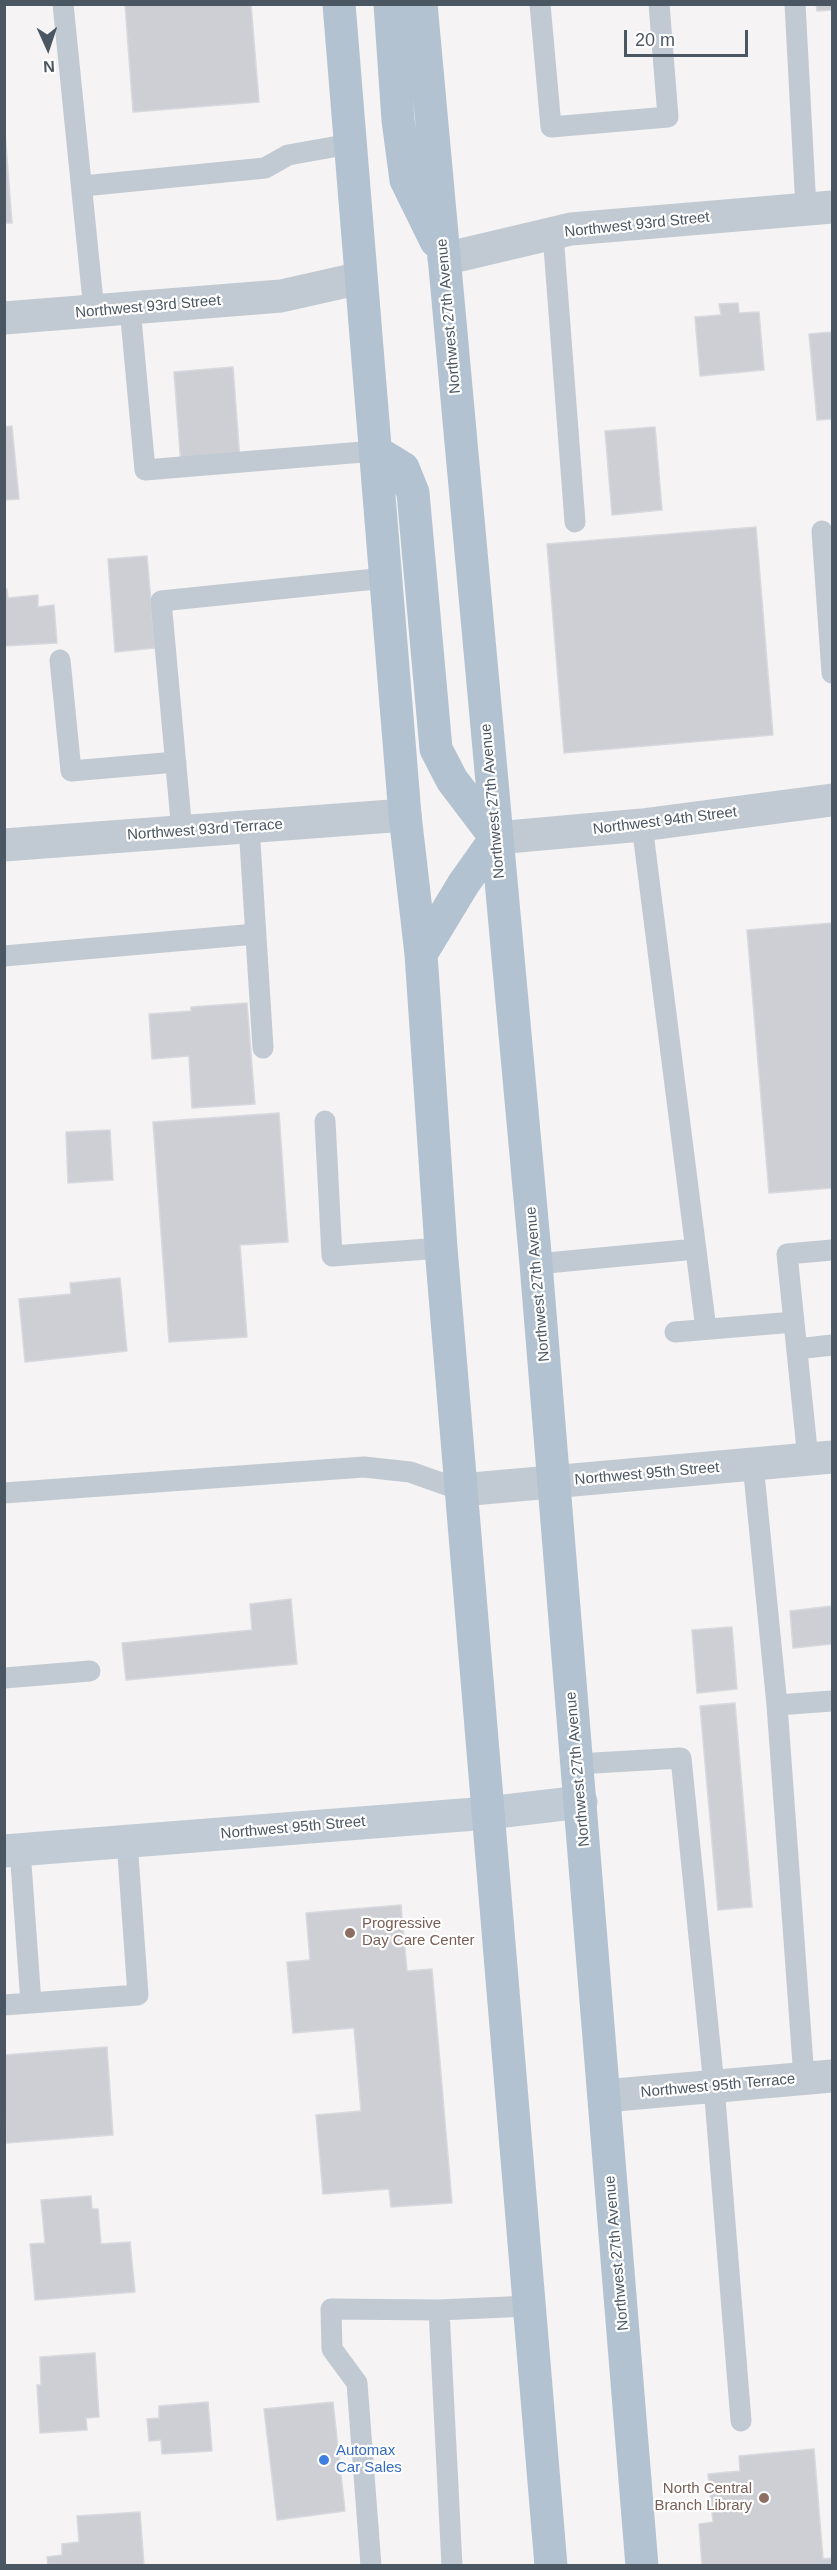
<!DOCTYPE html>
<style>
body{margin:0}
#map{position:relative;width:837px;height:2570px;overflow:hidden;background:#f5f3f3;font-family:Helvetica,sans-serif}
canvas{display:block}
.frame{position:absolute;inset:0;border:6px solid #4a5661;pointer-events:none}
.north{position:absolute;left:18px;top:18px;width:60px;height:60px;-webkit-text-stroke:4px #fff;paint-order:stroke;rotate:177deg;font-size:16px;font-weight:700;line-height:24px;text-align:center;color:#4a5661}
.north::after{content:'';display:block;margin:auto;width:21px;height:27px;background:#4a5661;clip-path:polygon(50% 0,100% 100%,50% 72%,0 100%)}
.scale{position:absolute;left:624px;top:30px;width:124px;height:27px;box-sizing:border-box;border:3px solid #4a5661;border-top:0;padding-left:8px;font-size:18px;line-height:21px;white-space:nowrap;color:#4a5661;-webkit-text-stroke:4px #fff;paint-order:stroke}
</style>
<div id="map">
<canvas width="837" height="2570"></canvas>
<div class="frame"></div>
<div class="north">N</div>
<div class="scale">20 m</div>
</div>
<script>
const context = document.querySelector('canvas').getContext('2d');
context.lineJoin = 'round';
function fill(path, color) {
  context.fillStyle = color;
  context.fill(path, 'evenodd');
}
function trace(path, color, width, dash) {
  context.strokeStyle = color;
  context.lineWidth = width;
  context.lineCap = dash ? 'butt' : 'round';
  context.setLineDash(dash || []);
  context.stroke(path);
}
function drawText(font, color, halo, rows, align = 'center') {
  context.font = font + ' Helvetica,sans-serif';
  context.lineWidth = 4.5;
  context.setLineDash([]);
  context.textBaseline = 'middle';
  context.strokeStyle = halo;
  context.fillStyle = color;
  for (const [text, x, y, turn = 0] of rows) {
    context.save();
    context.translate(x, y);
    context.rotate((+turn || 0) * Math.PI / 180);
    context.textAlign = isNaN(turn) ? turn : align;
    if (halo) context.strokeText(text, 0, 0);
    context.fillText(text, 0, 0);
    context.restore();
  }
}
const building = new Path2D(`
 M125,4H251L259,102L133,112Z
 M816,4H832V10L817,11Z
 M4,119L12,223H4Z
 M738,303L739,313L759,312L764,370L700,376L695,317L721,315L719,304Z
 M832,332V419L817,420L809,334Z
 M233,367L240,461L181,466L174,372Z
 M12,426L19,499L4,500V427Z
 M655,427L662,510L612,515L605,431Z
 M756,527L773,735L564,753L547,544Z
 M147,556L155,648L115,652L108,559Z
 M4,589H7L8,598L38,595V607L54,605L57,643L4,646Z
 M832,923V1188L769,1193L747,930Z
 M247,1003L255,1104L192,1108L189,1056L152,1059L149,1014L191,1011V1007Z
 M279,1113L288,1242L240,1245L247,1337L169,1342L153,1122Z
 M110,1130L113,1180L68,1183L66,1132Z
 M120,1278L127,1351L25,1362L19,1299L71,1294L70,1283Z
 M291,1599L297,1664L126,1680L122,1643L252,1630L250,1604Z
 M832,1606V1644L793,1648L790,1611Z
 M732,1627L737,1689L697,1693L692,1630Z
 M735,1703L752,1907L718,1910L700,1706Z
 M401,1905L407,1971L432,1969L452,2203L391,2207L389,2189L323,2194L316,2115L361,2111L354,2028L293,2033L287,1962L310,1960L306,1913Z
 M107,2047L113,2135L6,2143L4,2055Z
 M91,2196L92,2209H98L101,2244L130,2242L135,2292L35,2300L30,2244L45,2243L41,2200Z
 M95,2353L99,2417L86,2418L87,2430L40,2433L37,2385H41L40,2357Z
 M208,2402L212,2451L162,2454L161,2440L149,2441L147,2419L159,2418V2406Z
 M333,2402L345,2511L277,2520L264,2409Z
 M814,2449L823,2559L832,2558V2566H702L699,2524L713,2522L708,2474L740,2471L739,2456Z
 M140,2512L144,2566H48L47,2557L62,2555V2544L79,2542L77,2516Z`);
const service = new Path2D(`
 M63,4L94,311
 M540,4L551,127L668,117L659,4
 M795,4L806,209
 M83,186L265,168L288,155L350,144
 M553,234L575,522
 M130,308L145,470L375,451
 M822,531L832,673
 M60,660L71,771L176,762
 M642,825L706,1329
 M249,826L263,1048
 M182,832L161,601L385,578
 M4,956L256,934
 M325,1121L332,1256L441,1248
 M536,1264L696,1249
 M675,1332L794,1322
 M797,1349L832,1345
 M808,1459L787,1254L832,1250
 M753,1464L777,1705
 M4,1493L364,1467L410,1472L461,1490
 M4,1678L90,1671
 M577,1764L681,1758L714,2086L741,2421
 M20,1850L31,2003
 M4,2005L138,1995L127,1841
 M804,2078L777,1705L832,1701
 M439,2310L452,2566
 M371,2566L357,2383L332,2349L331,2309L439,2310L529,2306`);
const minor = new Path2D(`
 M444,259L571,229L832,207
 M4,318L281,296L361,278
 M496,838L642,825L832,800
 M4,845L405,815
 M604,2096L832,2076`);
const tertiary = new Path2D(`
 M461,1490L832,1457`);
const secondary = new Path2D(`
 M4,1851L488,1813L581,1802`);
const primary = new Path2D(`
 M339,4L405,815L421,954L441,1248L551,2566
 M390,4L398,120L406,180L436,241
 M421,4L536,1264L642,2566
 M375,451L403,468L413,493L436,749L452,780L496,838
 M421,954L464,883L496,838`);
const markers = [
 [350,1933,6,"#8d6e63"],
 [324,2460,6,"#3f7fe0"],
 [764,2498,6,"#8d6e63"]
];
const streetNames = [
 ["Northwest 93rd Street",637,225,-6],
 ["Northwest 93rd Street",148,307,-5],
 ["Northwest 27th Avenue",449,316,-95],
 ["Northwest 27th Avenue",493,801,-95],
 ["Northwest 94th Street",665,821,-7],
 ["Northwest 93rd Terrace",205,830,-4],
 ["Northwest 27th Avenue",538,1284,-95],
 ["Northwest 95th Street",647,1474,-5],
 ["Northwest 27th Avenue",578,1769,-95],
 ["Northwest 95th Street",293,1828,-5],
 ["Northwest 95th Terrace",718,2086,-5],
 ["Northwest 27th Avenue",617,2253,-95]
];
const educationNames = [
 ["Progressive",362,1924],
 ["Day Care Center",362,1941],
 ["North Central",752,2489,"right"],
 ["Branch Library",752,2506,"right"]
];
const shopNames = [
 ["Automax",336,2451],
 ["Car Sales",336,2468]
];
fill(building, '#cdcfd5');
trace(building, '#d7d9de', 1.5);
trace(service, '#c1cad2', 21);
trace(minor, '#c1cad2', 33);
trace(tertiary, '#c1cad2', 33);
trace(secondary, '#c1cbd6', 33);
trace(primary, '#b3c2d1', 33);
for (const [x, y, r, color] of markers) {
  const dot = new Path2D();
  dot.arc(x, y, r, 0, 2 * Math.PI);
  context.fillStyle = color;
  context.fill(dot);
  trace(dot, '#fff', 2);
}
drawText('15px', '#4a5661', '#fff', streetNames);
drawText('15px', '#785e54', '#fff', educationNames, 'left');
drawText('15px', '#366cbe', '#fff', shopNames, 'left');
</script>
